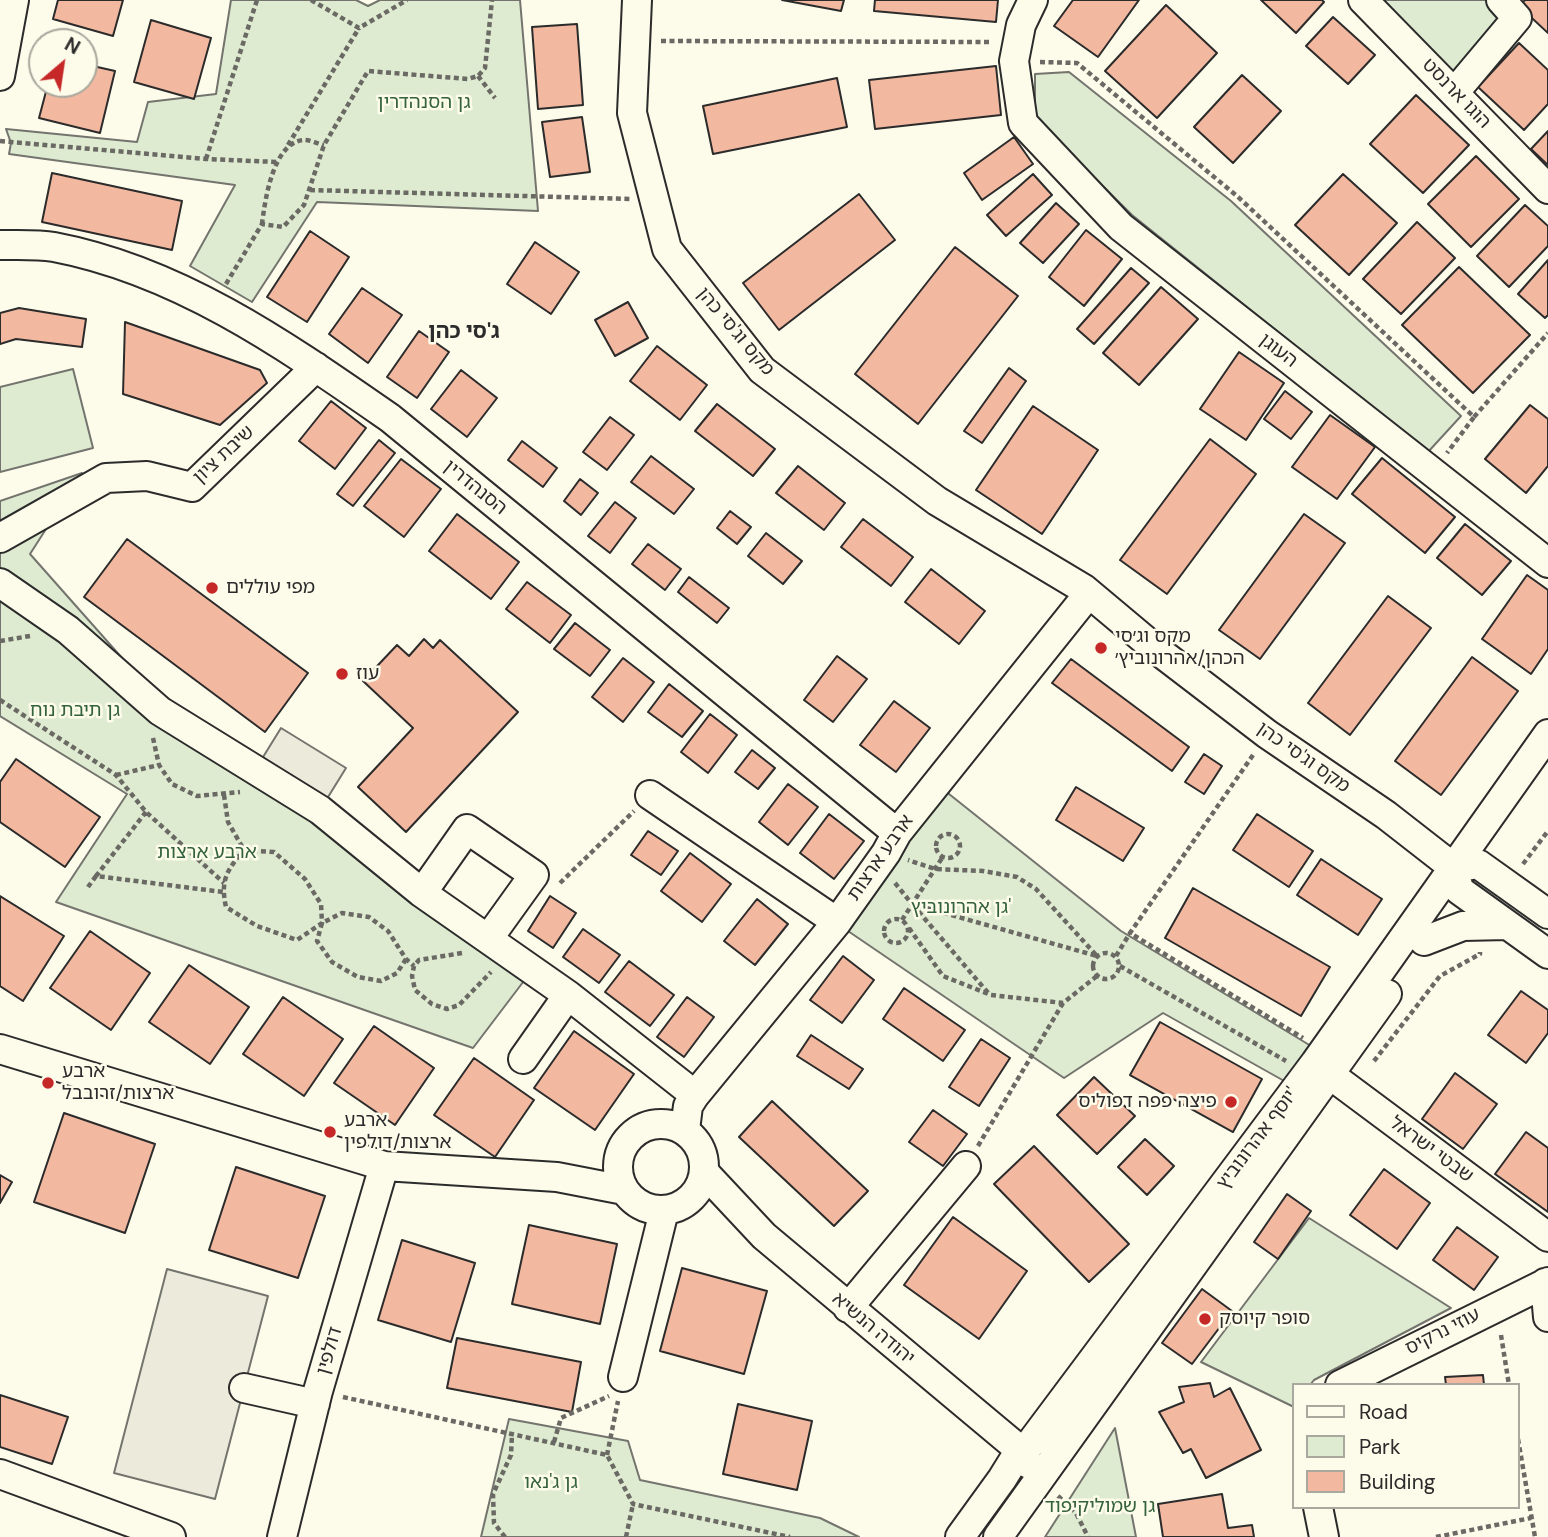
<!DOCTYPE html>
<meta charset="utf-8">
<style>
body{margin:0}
#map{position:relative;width:1548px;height:1537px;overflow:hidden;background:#fdfbea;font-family:"DM Sans",sans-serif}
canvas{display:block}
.legend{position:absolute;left:1292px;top:1383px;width:228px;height:126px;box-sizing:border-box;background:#fdfbea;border:2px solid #a9a89e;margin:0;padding:9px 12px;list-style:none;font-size:21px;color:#2b2b2b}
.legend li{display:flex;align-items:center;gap:14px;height:35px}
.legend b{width:35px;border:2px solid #a9a89e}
.north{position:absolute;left:28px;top:28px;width:70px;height:70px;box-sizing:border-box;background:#fdfbea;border:2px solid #a9a89e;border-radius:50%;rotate:29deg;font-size:19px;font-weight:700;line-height:28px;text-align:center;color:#2b2b2b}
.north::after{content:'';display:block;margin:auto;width:24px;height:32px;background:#c62828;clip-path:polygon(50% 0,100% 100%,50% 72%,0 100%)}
</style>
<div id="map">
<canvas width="1548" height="1537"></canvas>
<ul class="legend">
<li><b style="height:9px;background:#fdfbea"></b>Road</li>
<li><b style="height:19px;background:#deebd1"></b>Park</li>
<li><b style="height:19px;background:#f2b8a0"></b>Building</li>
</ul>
<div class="north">N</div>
</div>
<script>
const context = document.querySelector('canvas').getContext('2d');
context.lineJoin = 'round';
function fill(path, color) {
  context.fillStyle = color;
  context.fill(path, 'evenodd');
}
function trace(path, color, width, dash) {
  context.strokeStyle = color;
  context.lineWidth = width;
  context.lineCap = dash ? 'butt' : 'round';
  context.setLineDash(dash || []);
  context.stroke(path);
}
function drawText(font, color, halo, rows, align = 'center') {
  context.font = font + ' "DM Sans","Noto Sans Hebrew",sans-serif';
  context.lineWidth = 5;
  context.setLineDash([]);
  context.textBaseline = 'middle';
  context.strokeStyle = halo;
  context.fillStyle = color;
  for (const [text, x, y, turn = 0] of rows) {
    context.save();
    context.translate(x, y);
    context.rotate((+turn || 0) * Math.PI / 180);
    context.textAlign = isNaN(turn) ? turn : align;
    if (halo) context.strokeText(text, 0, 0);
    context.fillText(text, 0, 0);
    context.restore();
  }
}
const green = new Path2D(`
 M231,0H356L368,6L380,0H520L538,211L317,202L252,302L190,266L235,185L9,154L11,143L6,129L137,142L148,102L216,94Z
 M1378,0H1488L1507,20L1455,77Z
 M1069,72L1231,201L1461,416L1428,452L1132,215L1035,119V74Z
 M73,369L93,448L0,472V387Z
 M82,473L30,554L161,702L536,965L473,1048L56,902L127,794L0,716V501Z
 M944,790L1121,931L1311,1046L1286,1082L1163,1013L1064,1078L845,929Z
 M1309,1218L1451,1308L1314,1380L1310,1385H1294V1407L1201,1362Z
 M509,1419L628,1441L640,1480L820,1518L859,1537H481Z
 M1115,1428L1136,1537H1045Z`);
const parking = new Path2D(`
 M281,728L346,768L320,810L255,770Z
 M167,1269L268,1296L215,1499L114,1473Z`);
const building = new Path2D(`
 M58,0H123L113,36L53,19Z
 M782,0H844L841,11Z
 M875,0H998L996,22L874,11Z
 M1073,0H1139L1098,57L1054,26Z
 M1261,0H1322L1324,2L1296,33Z
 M1525,0H1548V33L1519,6Z
 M1166,5L1217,53L1157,118L1105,71Z
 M1333,17L1375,55L1348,84L1306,46Z
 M151,20L211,38L194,99L134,82Z
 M577,24L583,105L538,109L532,27Z
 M1519,43L1548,70V104L1524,130L1478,87Z
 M84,64L115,71L100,133L39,118L48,84H84Z
 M996,66L1001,115L875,129L869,80Z
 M1242,75L1281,111L1233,163L1194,127Z
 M837,78L847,127L713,154L703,106Z
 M1416,95L1469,145L1423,193L1370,144Z
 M582,117L590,172L550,177L542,122Z
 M1548,131V165L1531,149Z
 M1014,137L1033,164L982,200L964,173Z
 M1476,156L1519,199L1471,247L1428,204Z
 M52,173L182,201L172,250L42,222Z
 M1033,174L1052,195L1006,236L987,215Z
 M1343,174L1397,223L1349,275L1295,225Z
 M859,194L895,240L779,330L743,283Z
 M1056,203L1079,224L1043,263L1020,243Z
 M1525,205L1548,226V246L1509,287L1477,256Z
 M1417,222L1455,258L1401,314L1363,279Z
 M1086,230L1122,259L1084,306L1049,277Z
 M310,231L349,257L307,322L267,297Z
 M535,242L579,272L551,314L507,284Z
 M955,247L1018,296L918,424L855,374Z
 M1548,260V315L1545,318L1518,294Z
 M1459,267L1530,335L1473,393L1402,325Z
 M1131,268L1149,283L1094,344L1077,329Z
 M1161,287L1198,319L1139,385L1103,353Z
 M362,288L402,315L368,363L329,334Z
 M628,302L648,338L615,356L595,320Z
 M19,308L86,319L82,347L16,339L0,344V313Z
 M125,322L260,370L267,383L220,425L123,394Z
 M419,331L449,352L417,398L387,377Z
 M657,346L707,385L680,420L630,381Z
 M1239,352L1284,383L1246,440L1200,409Z
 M1009,368L1026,381L982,443L964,431Z
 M461,370L497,398L467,437L431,409Z
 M1285,391L1312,412L1291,439L1264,419Z
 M331,401L366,428L335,469L299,441Z
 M717,404L775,449L753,476L695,431Z
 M1530,405L1548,419V466L1526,493L1485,459Z
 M1033,406L1098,450L1042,534L976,490Z
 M1330,415L1375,447L1337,499L1292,467Z
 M610,417L634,435L607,470L583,452Z
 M1210,439L1256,474L1167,594L1120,560Z
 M379,440L395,453L353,506L337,494Z
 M522,441L557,468L543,487L508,460Z
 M651,456L694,489L674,514L631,482Z
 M1382,458L1455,517L1425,553L1352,494Z
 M401,459L441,489L404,537L364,506Z
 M798,466L845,503L824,530L776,493Z
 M580,479L598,493L581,515L564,501Z
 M615,502L636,518L610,553L588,536Z
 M730,511L751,527L737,544L717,528Z
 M457,514L519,562L491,599L429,551Z
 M1304,514L1345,543L1260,659L1219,630Z
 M863,519L913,557L891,586L841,547Z
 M1465,524L1511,561L1482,595L1437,558Z
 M766,533L802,561L783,584L748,556Z
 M127,539L308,673L265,732L84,597Z
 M648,544L681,569L665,590L632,564Z
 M931,569L985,611L959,644L905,602Z
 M1527,575L1548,590V649L1531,674L1482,639Z
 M689,577L729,608L717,623L678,592Z
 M527,582L571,615L550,643L506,609Z
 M1388,596L1431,628L1350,735L1308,703Z
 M575,623L610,650L590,676L554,649Z
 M424,639L433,648L440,640L518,712L406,832L358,787L413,728L363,681L397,645L409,656Z
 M837,656L867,679L833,722L804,700Z
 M1472,657L1518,691L1441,795L1395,761Z
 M623,658L654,682L623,722L592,697Z
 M1071,659L1189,747L1172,771L1052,683Z
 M669,684L703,711L682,737L648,712Z
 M894,701L930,728L896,772L860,745Z
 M710,714L737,735L708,773L681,752Z
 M752,750L775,768L758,789L735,772Z
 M1204,754L1222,766L1204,794L1185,782Z
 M16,759L100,817L65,867L0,822V782Z
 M788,784L818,807L788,845L759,822Z
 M1076,787L1144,828L1123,861L1056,820Z
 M829,814L864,841L834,879L800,853Z
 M1257,814L1313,851L1289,887L1233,850Z
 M648,831L678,851L661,875L631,855Z
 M690,853L731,884L702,922L661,891Z
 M1321,859L1382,899L1358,935L1297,895Z
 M1193,888L1330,967L1301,1016L1165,938Z
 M0,896L64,936L23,1001L0,986Z
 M550,896L576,913L553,948L528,931Z
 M757,899L788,924L755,965L724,941Z
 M583,929L620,955L599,983L563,957Z
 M90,931L150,973L111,1030L50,988Z
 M843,956L874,980L842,1023L810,1000Z
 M629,961L674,995L650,1026L605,992Z
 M189,965L249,1007L210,1064L149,1022Z
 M904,988L965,1030L943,1061L883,1019Z
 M1521,991L1548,1010V1033L1526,1063L1488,1035Z
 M283,997L343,1039L304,1096L243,1054Z
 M687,997L714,1017L684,1057L657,1037Z
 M1160,1022L1262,1079L1233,1132L1130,1075Z
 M374,1026L434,1068L395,1125L334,1083Z
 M574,1031L634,1074L595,1130L534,1088Z
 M811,1035L863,1069L849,1089L797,1056Z
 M981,1039L1010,1058L979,1106L949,1087Z
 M474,1058L534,1100L495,1157L434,1115Z
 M1455,1073L1497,1104L1463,1149L1422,1119Z
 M1094,1077L1135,1116L1097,1154L1057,1115Z
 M772,1101L868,1191L834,1226L739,1137Z
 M933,1110L967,1134L943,1166L909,1142Z
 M64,1113L155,1144L125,1233L34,1202Z
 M1526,1132L1548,1148V1212L1495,1174Z
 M1145,1139L1174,1166L1147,1195L1118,1167Z
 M1034,1146L1129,1244L1089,1282L994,1184Z
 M236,1167L325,1196L298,1278L209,1250Z
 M1384,1169L1430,1203L1397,1249L1350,1215Z
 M0,1175L12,1182L0,1203Z
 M1287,1194L1311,1211L1278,1259L1254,1242Z
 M953,1217L1027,1271L979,1339L904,1285Z
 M529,1225L617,1244L600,1324L512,1304Z
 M1457,1227L1498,1257L1474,1290L1433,1260Z
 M402,1240L475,1263L451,1342L378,1320Z
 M682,1268L767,1291L744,1374L660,1351Z
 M1202,1289L1232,1311L1192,1364L1162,1343Z
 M457,1338L581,1362L572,1412L447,1388Z
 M1483,1375L1484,1385H1446L1445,1377Z
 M1210,1383L1214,1397L1230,1388L1261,1450L1206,1478L1191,1449L1183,1453L1159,1412L1184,1402L1179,1387Z
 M0,1395L68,1417L52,1464L0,1447Z
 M738,1404L812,1421L797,1490L723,1474Z
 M1222,1494L1228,1528L1252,1525L1254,1537H1163L1158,1504Z`);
const path = new Path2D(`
 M311,0L359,28L407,0
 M661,41L991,42
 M1040,62L1077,63L1237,196L1474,417L1447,453
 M478,76L495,98
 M0,141L206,159L277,162
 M288,145L359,28
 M206,159L257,0
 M310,190L630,199
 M262,224C265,200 273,143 303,140C309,139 318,144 324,145
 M226,284L262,224L283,227L304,205L324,145L368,71L468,79L478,76L485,68L492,0
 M1474,417L1548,333
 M0,641L30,636
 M0,700L116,775L146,812L224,883
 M153,738L159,765
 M1253,755L1130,933L1303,1038
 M116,775L159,765L172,784L197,796L240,792
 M224,795L228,822L244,850
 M146,812L96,876L223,892
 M936 846a12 12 0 1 1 24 0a12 12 0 1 1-24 0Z
 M244,850L274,852L305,879L321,904L322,923L297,940L257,926L226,907C220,880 227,870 244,850Z
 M1523,864L1548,831
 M560,883L634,811
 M895,883L912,904L1097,956L1036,889L1017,877L983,871L935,869L908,860
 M88,887L96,876
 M913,905L989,994
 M884 931a12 12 0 1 1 24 0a12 12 0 1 1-24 0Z
 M902,920L942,858
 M909,928L943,976L991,995L1063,1003L1097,976
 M462,953L419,960L414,966L412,976L415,990L432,1004L447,1009L459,1005L491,972
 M1093 966a13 13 0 1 1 26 0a13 13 0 1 1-26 0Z
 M1116,956L1130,933
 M406,959L397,973L381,981L358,977L332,962L317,941L322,923L342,913L369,917L388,931L406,959L414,966
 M1120,966L1286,1061
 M1374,1061L1440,976L1480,954V952
 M978,1146L1063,1003
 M1501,1335L1509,1385
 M343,1397L607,1455L633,1504L790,1537
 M1518,1439L1535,1537
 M554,1442L561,1418L609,1396
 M607,1455L618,1401
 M1058,1496L1076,1513L1088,1537
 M505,1537L494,1523L493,1494L511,1455L512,1434
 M626,1537L633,1504
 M1436,1537L1531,1518`);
const minor = new Path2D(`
 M637,0L632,113L667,249L762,370L937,501L1084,589L1152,646L1267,734L1386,815L1454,868
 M1033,0L1021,25L1014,61L1023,123L1121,227L1548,563
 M1363,0L1548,189
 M0,76L14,0
 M1454,93L1517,18L1501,0
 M0,245C17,245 37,244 54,247C180,271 286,346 390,418L897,833
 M0,538L106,478L147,476L192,487L316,367
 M0,583L68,630L160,711L320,810L422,893L568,995L695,1095
 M650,795L837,922
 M1454,868L1459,890L1548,954
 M1454,868L1478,864L1548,914
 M422,893L467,829L534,875L488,939
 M1424,941L1463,926L1507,925
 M0,1049L384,1166L557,1177L624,1190
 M523,1059L568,995
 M1317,1065L1548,1237
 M618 1167a43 43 0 1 1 86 0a43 43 0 1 1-86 0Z
 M685,1130L688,1106L695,1095L837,922L886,853L897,833L1082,602L1084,589
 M705,1173L764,1236L1020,1450L1029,1464
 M1545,1283L1548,1317
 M848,1308L966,1166
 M623,1377L664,1211
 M1340,1385L1548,1282
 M244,1388L315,1404
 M0,1474L171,1537
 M1318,1507L1324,1537
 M282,1537L318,1391L384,1166
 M960,1537L1002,1479L1020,1450L1030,1444L1315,1063L1548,734
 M998,1537L1387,994`);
const markers = [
 [212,588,7,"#c62828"],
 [1101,648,7,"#c62828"],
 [342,674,7,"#c62828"],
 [48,1083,7,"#c62828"],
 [1231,1102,7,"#c62828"],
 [330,1132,7,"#c62828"],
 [1205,1319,7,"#c62828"]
];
const streetNames = [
 ["הוגו ארנסט",1456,94,46],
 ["מקס וג'סי כהן",735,332,50],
 ["העוגן",1278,351,38],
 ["שיבת ציון",224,455,-43],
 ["הסנהדרין",475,488,39],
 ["מקס וג'סי כהן",1303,758,35],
 ["ארבע ארצות",881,858,-55],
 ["יוסף אהרונוביץ'",1258,1139,-53],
 ["שבטי ישראל",1431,1150,36],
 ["יהודה הנשיא",873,1329,40],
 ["עוזי נרקיס",1443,1332,-27],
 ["דולפין",330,1351,-74]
];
const parkNames = [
 ["גן הסנהדרין",424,103],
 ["גן תיבת נוח",75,711],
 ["ארבע ארצות",207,853],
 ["גן אהרונוביץ'",961,908],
 ["גן ג'נאו",551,1483],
 ["גן שמוליקיפוד",1100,1507]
];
const poiNames = [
 ["מפי עוללים",226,588],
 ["מקס וג׳סי",1115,637],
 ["הכהן/אהרונוביץ׳",1115,659],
 ["עוז",356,674],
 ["ארבע",62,1072],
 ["ארצות/זרובבל",62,1094],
 ["פיצה פפה דפוליס",1217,1102,"right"],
 ["ארבע",344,1121],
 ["ארצות/דולפין",344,1143],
 ["סופר קיוסק",1219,1319]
];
const neighbourhoodNames = [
 ["ג'סי כהן",464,332]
];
fill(green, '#deebd1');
trace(green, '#74746e', 2);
fill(parking, '#eceadb');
trace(parking, '#74746e', 2);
fill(building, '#f2b8a0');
trace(building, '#2b2b2b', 2);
trace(minor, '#2b2b2b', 32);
trace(path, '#6a6964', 4.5, [5, 3.5]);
trace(minor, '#fdfbea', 28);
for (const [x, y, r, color] of markers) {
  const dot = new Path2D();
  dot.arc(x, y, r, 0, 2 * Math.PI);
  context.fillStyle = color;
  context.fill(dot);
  trace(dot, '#fdfbea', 2.5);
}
drawText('19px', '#2b2b2b', '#fdfbea', streetNames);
drawText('19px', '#34623c', '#fdfbea', parkNames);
drawText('19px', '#2b2b2b', '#fdfbea', poiNames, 'left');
drawText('bold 21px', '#2b2b2b', '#fdfbea', neighbourhoodNames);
</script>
